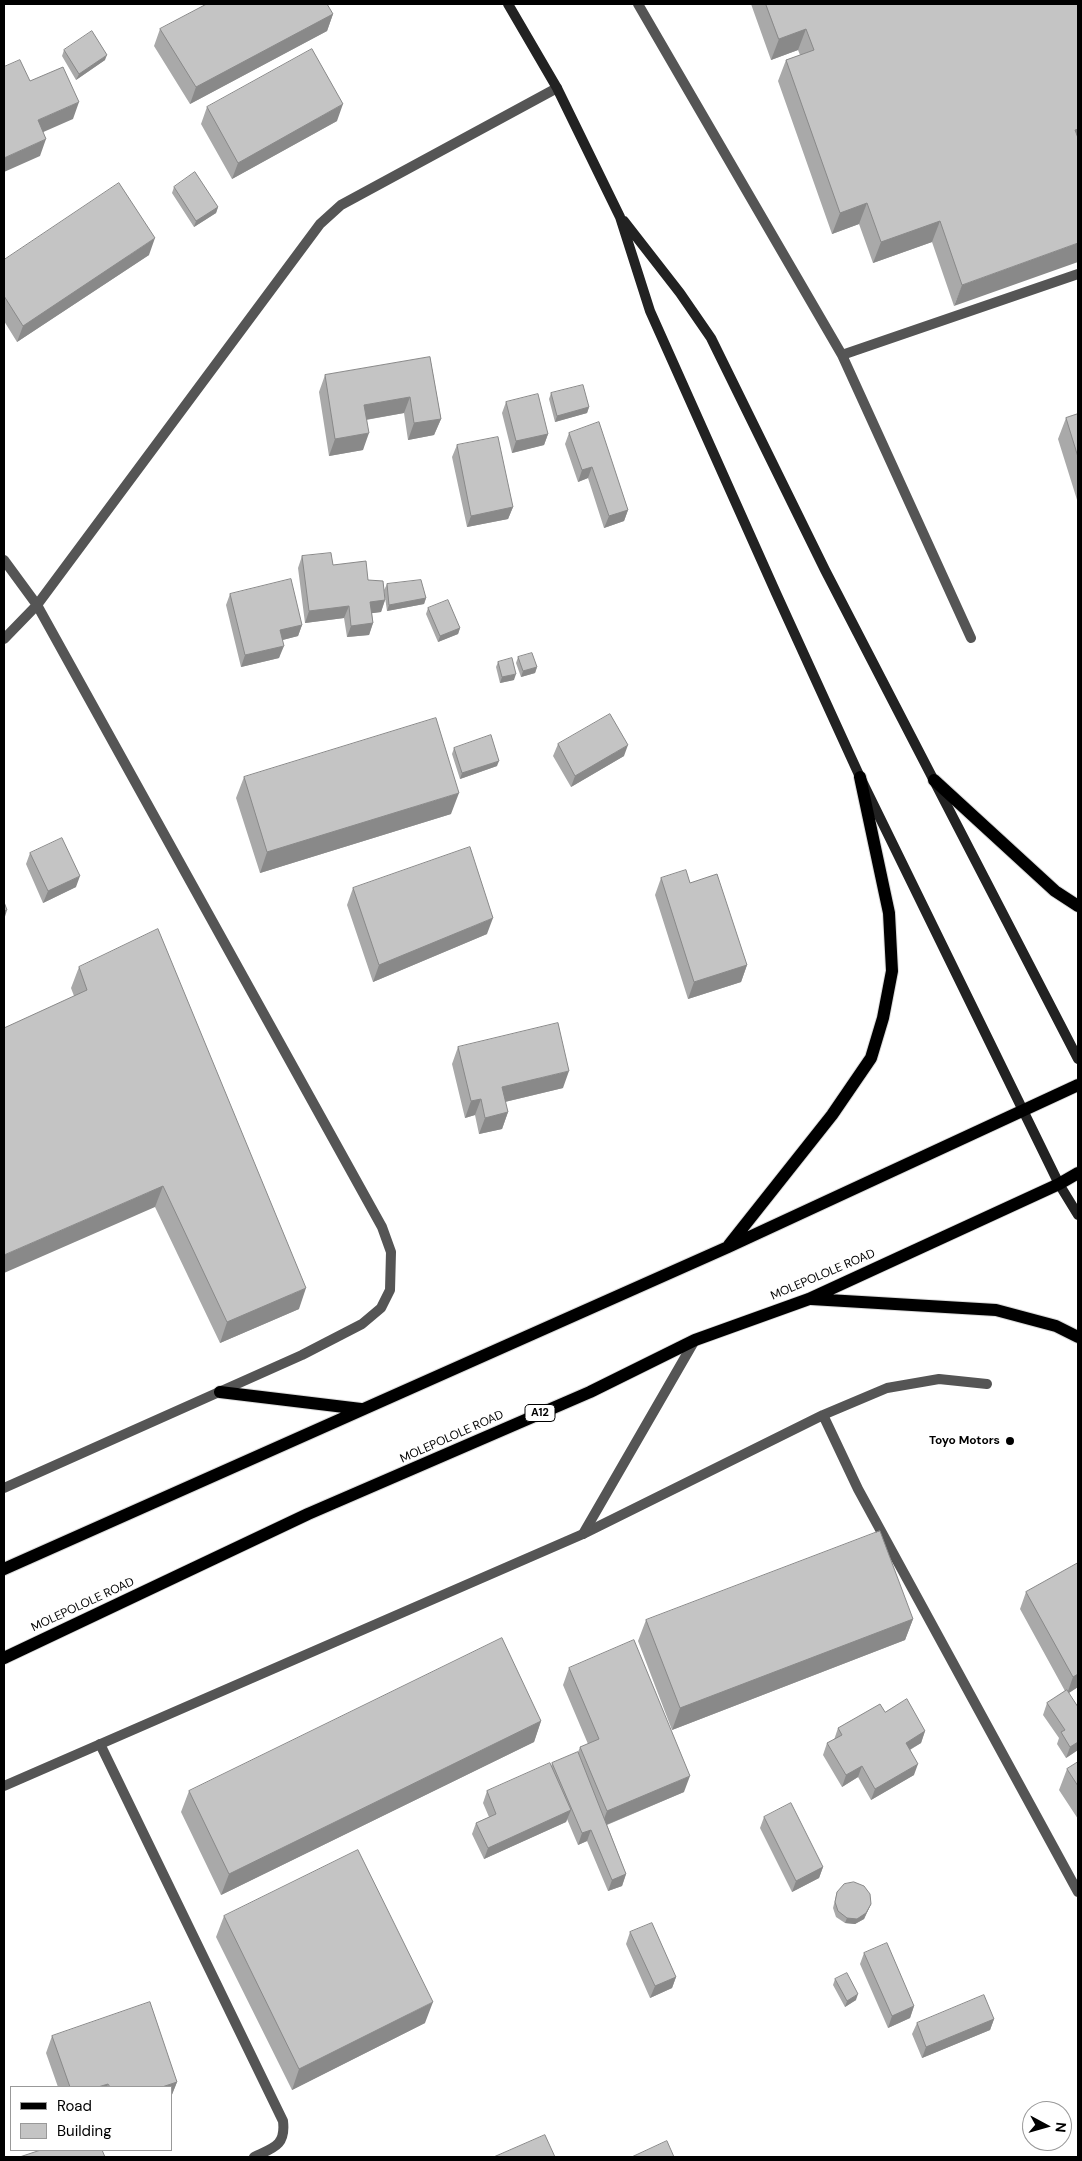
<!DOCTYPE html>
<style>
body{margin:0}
#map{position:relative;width:1082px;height:2161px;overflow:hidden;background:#fff;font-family:"DM Sans",sans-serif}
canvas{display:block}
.frame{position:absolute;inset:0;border:5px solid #000;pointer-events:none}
.legend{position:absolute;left:10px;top:2086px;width:162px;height:65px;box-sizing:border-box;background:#fff;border:1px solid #999;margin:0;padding:6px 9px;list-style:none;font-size:15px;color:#000}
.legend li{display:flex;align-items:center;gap:10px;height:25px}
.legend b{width:25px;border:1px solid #999}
.north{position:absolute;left:1022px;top:2101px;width:50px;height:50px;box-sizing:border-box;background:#fff;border:1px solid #999;border-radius:50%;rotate:96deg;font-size:14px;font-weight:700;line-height:20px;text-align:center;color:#000}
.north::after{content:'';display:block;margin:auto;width:18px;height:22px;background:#000;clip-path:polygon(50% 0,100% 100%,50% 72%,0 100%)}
</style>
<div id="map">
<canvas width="1082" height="2161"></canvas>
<div class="frame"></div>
<ul class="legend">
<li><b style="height:6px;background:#000"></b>Road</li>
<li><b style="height:14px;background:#c4c4c4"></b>Building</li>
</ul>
<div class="north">N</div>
</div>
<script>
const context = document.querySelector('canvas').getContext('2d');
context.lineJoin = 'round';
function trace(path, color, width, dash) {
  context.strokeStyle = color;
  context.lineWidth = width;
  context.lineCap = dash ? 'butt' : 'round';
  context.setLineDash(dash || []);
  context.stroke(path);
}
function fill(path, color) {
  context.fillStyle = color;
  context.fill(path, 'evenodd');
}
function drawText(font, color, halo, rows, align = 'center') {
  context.font = font + ' "DM Sans",sans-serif';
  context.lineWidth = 5;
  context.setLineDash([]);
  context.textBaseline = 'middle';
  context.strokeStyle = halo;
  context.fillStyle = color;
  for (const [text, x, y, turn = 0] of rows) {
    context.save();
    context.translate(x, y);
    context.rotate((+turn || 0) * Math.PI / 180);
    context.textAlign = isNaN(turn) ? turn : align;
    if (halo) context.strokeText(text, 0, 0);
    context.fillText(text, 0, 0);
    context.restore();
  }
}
const service = new Path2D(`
 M638,4L842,355L971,638
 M842,355L1078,274
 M823,1415L858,1489L1078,1892
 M583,1534L823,1415L887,1388L939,1379L987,1384
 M100,1744L283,2121C286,2146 273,2148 254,2157`);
const minor = new Path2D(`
 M4,560L37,605L382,1227L391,1252L390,1290L381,1308L362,1324L302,1355L4,1488
 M4,639L37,605L320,224L341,205L557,88
 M4,1786L583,1534L695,1340`);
const secondary = new Path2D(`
 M508,4L557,88L620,217L650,311L776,593L860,777L1059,1184L1078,1215
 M624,221L680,293L711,338L825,570L1078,1059`);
const primary = new Path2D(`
 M934,780L1055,891L1078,906
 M729,1245L832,1115L871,1058L883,1018L892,971L889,913L860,777
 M811,1299L996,1310L1056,1326L1078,1337
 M220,1392L361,1409
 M4,1569L728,1247L1078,1085
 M4,1658L308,1514L590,1392L695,1340L809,1299L1059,1184L1078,1173`);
const wall = new Path2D(`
 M751,4H1078L954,306L932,242L873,263L859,224L832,234L778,81L786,60L800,55L798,50L771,60Z
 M333,14L327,31L190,104L154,46L160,29Z
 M64,50L105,60L76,80L62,56Z
 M207,107L337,121L232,179L201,124Z
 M174,187L218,207L216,213L194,227L172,193Z
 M149,255L17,342L4,321V260Z
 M430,357L441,419L434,435L408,440L404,413L366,420L363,450L329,456L319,392L325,375Z
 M551,393L589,407L587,413L555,422L549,399Z
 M506,402L548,434L544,445L512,453L502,413Z
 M1078,414V503L1058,439L1066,418Z
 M569,433L628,510L624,521L604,528L588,478L578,482L565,444Z
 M457,445L513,507L508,519L467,527L452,457Z
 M302,556L333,565L368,580L385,600L381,612L372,613L373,623L369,635L347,637L344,618L305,623L298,568Z
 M387,584L426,598L424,604L387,611L384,590Z
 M230,594L302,625L298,636L282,640L279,658L241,667L226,605Z
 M428,608L460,628L458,634L438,642L426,614Z
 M518,657L537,667L535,673L521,677L516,663Z
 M498,662L514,680L500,683L496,667Z
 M558,744L624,756L571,787L553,756Z
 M454,748L497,766L460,779L452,754Z
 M244,777L451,814L260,873L236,798Z
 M30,853L76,887L43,903L26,864Z
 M661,878L690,883L747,965L741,982L688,999L655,895Z
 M353,888L487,934L373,982L347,905Z
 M79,967L299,1309L220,1343L155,1207L74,996L71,988Z
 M458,1047L563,1088L505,1102L508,1112L502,1129L479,1134L475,1115L465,1118L452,1064Z
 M1078,1563V1687L1069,1693L1078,1750L1066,1758L1057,1744L1059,1738L1043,1715L1047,1703L1065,1691L1020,1609L1026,1592Z
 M913,1619L905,1640L672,1730L638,1641L646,1620Z
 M569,1668L684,1792L607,1825L626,1874L622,1886L608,1891L587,1841L578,1845L567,1819L566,1822L484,1859L472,1834L476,1823L489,1817L483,1803L487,1791L551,1767L552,1763L578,1752L580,1747L588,1744L563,1685Z
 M885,1712L925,1731L921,1743L910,1750L914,1775L871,1800L858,1777L842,1787L823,1755L827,1743L834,1740L838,1728Z
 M541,1721L534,1742L221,1895L181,1812L189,1791Z
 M1078,1762V1819L1059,1790L1067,1769Z
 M764,1817L823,1867L819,1878L792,1892L760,1828Z
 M837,1892L871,1904L864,1919L855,1924L845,1923L836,1917L833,1908Z
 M224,1916L425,2023L292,2090L216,1937Z
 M630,1932L676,1977L672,1988L650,1998L626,1944Z
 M864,1953L914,2006L910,2018L888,2028L860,1964Z
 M835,1979L856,2000L845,2007L833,1985Z
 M994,2019L990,2030L922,2058L912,2034L917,2023Z
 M52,2036L177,2082L171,2097V2087H58L46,2053Z`);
const shadedWall = new Path2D(`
 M333,14L327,31L190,104L196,87Z
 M806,29L798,50L771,60L779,39Z
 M107,55L105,60L76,80L79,74Z
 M79,102L73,119L32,137L38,120Z
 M343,104L337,121L232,179L238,163Z
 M1078,129V147L1075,130Z
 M46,139L40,156L4,172V158Z
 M867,203L859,224L832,234L840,213Z
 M218,207L216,213L194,227L196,221Z
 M940,221L932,242L873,263L881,242Z
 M155,238L149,255L17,342L23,326Z
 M1078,243V262L954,306L962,285Z
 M410,397L404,413L358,421L364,405Z
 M589,407L587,413L555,422L557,416Z
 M441,419L434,435L408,440L414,423Z
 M369,433L363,450L329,456L335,439Z
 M548,434L544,445L512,453L516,441Z
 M592,467L588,478L578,482L582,470Z
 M513,507L508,519L467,527L471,516Z
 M628,510L624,521L604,528L609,516Z
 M426,598L424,604L387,611L389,605Z
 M385,600L381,612L366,614L370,602Z
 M349,606L344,618L305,623L309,611Z
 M373,623L369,635L347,637L351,626Z
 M302,625L298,636L275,642L280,630Z
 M460,628L458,634L438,642L440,636Z
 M284,646L279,658L241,667L245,655Z
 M537,667L535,673L521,677L523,671Z
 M516,674L514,680L500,683L502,677Z
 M628,745L624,756L571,787L575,776Z
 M499,761L497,766L460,779L462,773Z
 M459,793L451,814L260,873L267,852Z
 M80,876L76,887L43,903L48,891Z
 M7,910L4,920V911Z
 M493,918L487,934L373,982L379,965Z
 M747,965L741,982L688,999L694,982Z
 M569,1071L563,1088L496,1104L502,1087Z
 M481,1099L475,1115L465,1118L471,1101Z
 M508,1112L502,1129L479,1134L485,1118Z
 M163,1186L155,1207L4,1273V1255Z
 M306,1288L299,1309L220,1343L227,1322Z
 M913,1619L905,1640L672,1730L680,1708Z
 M1078,1674V1687L1067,1694L1073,1677Z
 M541,1721L534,1742L221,1895L229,1874Z
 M925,1731L921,1743L902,1754L906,1743Z
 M1078,1742V1750L1066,1758L1070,1747Z
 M918,1764L914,1775L871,1800L875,1789Z
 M862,1766L858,1777L842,1787L846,1775Z
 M690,1776L684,1792L601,1827L607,1811Z
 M571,1810L566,1822L484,1859L488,1848Z
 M591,1830L587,1841L578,1845L582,1833Z
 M823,1867L819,1878L792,1892L796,1881Z
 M626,1874L622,1886L608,1891L612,1880Z
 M871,1904L864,1919L855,1924L845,1923L847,1918Z
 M676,1977L672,1988L650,1998L655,1986Z
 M858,1994L856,2000L845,2007L847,2001Z
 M433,2002L425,2023L292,2090L299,2069Z
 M914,2006L910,2018L888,2028L892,2016Z
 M994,2019L990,2030L922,2058L926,2047Z
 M177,2082L171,2097V2087H162Z
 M108,2084L107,2087H98Z`);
const building = new Path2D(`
 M207,4H327L333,14L196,87L160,29Z
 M766,4H1078V129L1075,130L1078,138V243L962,285L940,221L881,242L867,203L840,213L786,60L814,50L806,29L779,39Z
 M92,31L107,55L79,74L64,50Z
 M312,49L343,104L238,163L207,107Z
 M20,60L30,81L63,67L79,102L38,120L46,139L4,158V67Z
 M195,172L218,207L196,221L174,187Z
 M119,183L155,238L23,326L4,296V260Z
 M430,357L441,419L414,423L410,397L364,405L369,433L335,439L325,375Z
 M583,385L589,407L557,416L551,393Z
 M538,394L548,434L516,441L506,402Z
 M1078,414V457L1066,418Z
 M599,422L628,510L609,516L592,467L582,470L569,433Z
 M498,437L513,507L471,516L457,445Z
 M331,553L333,565L366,561L368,580L383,581L385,600L370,602L373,623L351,626L349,606L309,611L302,556Z
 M291,579L302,625L280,630L284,646L245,655L230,594Z
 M421,580L426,598L389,605L387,584Z
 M448,600L460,628L440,636L428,608Z
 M532,653L537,667L523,671L518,657Z
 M512,658L516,674L502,677L498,662Z
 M610,714L628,745L575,776L558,744Z
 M436,718L459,793L267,852L244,777Z
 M491,735L499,761L462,773L454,748Z
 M62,838L80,876L48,891L30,853Z
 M470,847L493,918L379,965L353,888Z
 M686,870L690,883L717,874L747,965L694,982L661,878Z
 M4,902L7,910L4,911Z
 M158,929L306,1288L227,1322L163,1186L4,1255V1028L87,990L79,967Z
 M558,1023L569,1071L502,1087L508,1112L485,1118L481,1099L471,1101L458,1047Z
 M880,1531L913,1619L680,1708L646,1620Z
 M1078,1563V1674L1073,1677L1026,1592Z
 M502,1638L541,1721L229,1874L189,1791Z
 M634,1640L690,1776L607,1811L580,1747L599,1739L569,1668Z
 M1067,1690L1078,1707V1742L1070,1747L1061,1732L1065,1730L1047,1703Z
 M907,1699L925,1731L906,1743L918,1764L875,1789L862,1766L846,1775L827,1743L842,1735L838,1728L880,1704L885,1712Z
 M578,1752L626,1874L612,1880L591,1830L582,1833L552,1763Z
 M1078,1762V1786L1067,1769Z
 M550,1763L571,1810L488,1848L476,1823L496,1814L487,1791Z
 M791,1803L823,1867L796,1881L764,1817Z
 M358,1850L433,2002L299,2069L224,1916Z
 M854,1882L864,1886L870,1894L871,1904L866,1913L857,1919L847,1918L838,1911L835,1902L837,1892L844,1884Z
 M652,1923L676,1977L655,1986L630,1932Z
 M887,1943L914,2006L892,2016L864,1953Z
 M847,1973L858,1994L847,2001L835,1979Z
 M984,1995L994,2019L926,2047L917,2023Z
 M150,2002L177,2082L162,2087H110L108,2084L98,2087H70L52,2036Z
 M545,2135L555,2157H494Z
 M667,2141L674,2157H632Z
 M41,2150H102L105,2157H20Z`);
const markers = [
 [1010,1441,5,"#000"]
];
const shields = [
 [540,1413,30]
];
const shieldNames = [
 ["A12",540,1413]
];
const streetNames = [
 ["MOLEPOLOLE ROAD",823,1275,-23],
 ["MOLEPOLOLE ROAD",452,1437,-24],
 ["MOLEPOLOLE ROAD",83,1605,-25]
];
const poiNames = [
 ["Toyo Motors",1000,1441]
];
trace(primary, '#dbdbdb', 14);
trace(service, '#555', 10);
trace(minor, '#555', 10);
trace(secondary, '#222', 10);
trace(primary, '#000', 12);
fill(wall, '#a9a9a9');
fill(shadedWall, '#898989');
fill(building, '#c4c4c4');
trace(building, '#898989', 1);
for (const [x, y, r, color] of markers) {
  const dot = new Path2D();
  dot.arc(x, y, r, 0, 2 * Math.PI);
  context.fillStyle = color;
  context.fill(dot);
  trace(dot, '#fff', 2);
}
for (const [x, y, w] of shields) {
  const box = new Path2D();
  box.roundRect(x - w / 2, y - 8.5, w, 17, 4);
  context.fillStyle = '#fff';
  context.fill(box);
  trace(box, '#000', 1);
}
drawText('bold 11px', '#000', null, shieldNames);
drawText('12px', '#000', '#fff', streetNames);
drawText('bold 12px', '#000', '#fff', poiNames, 'right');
</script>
